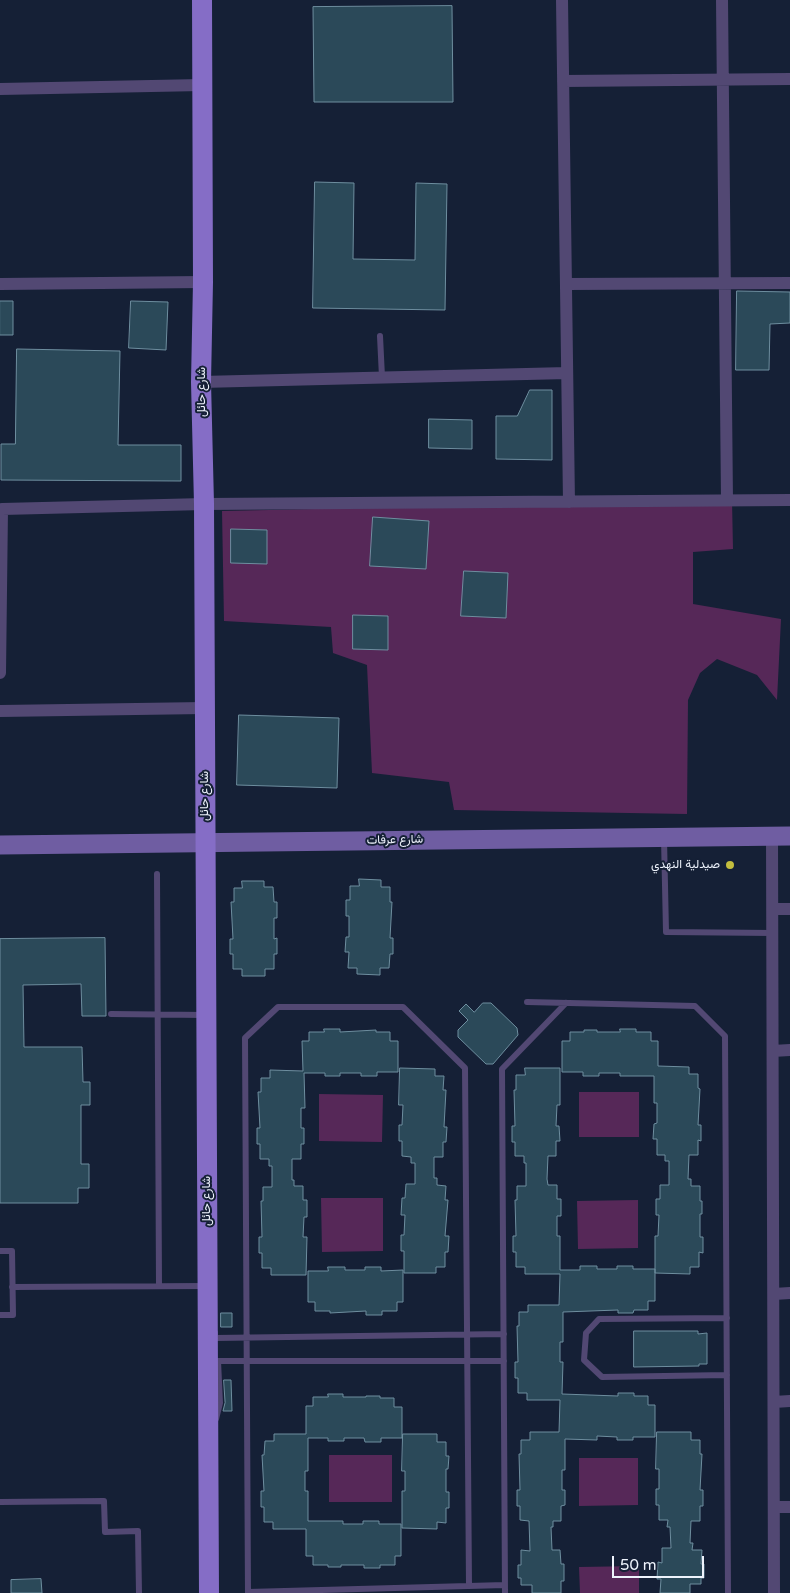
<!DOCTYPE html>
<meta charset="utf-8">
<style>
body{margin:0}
#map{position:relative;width:790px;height:1593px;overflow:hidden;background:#152036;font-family:"Varela Round",sans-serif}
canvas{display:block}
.scale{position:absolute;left:612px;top:1556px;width:92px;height:22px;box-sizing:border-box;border:2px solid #eef3fc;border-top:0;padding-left:6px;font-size:15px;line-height:18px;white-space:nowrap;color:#eef3fc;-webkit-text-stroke:4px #152036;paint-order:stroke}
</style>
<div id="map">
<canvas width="790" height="1593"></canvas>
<div class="scale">50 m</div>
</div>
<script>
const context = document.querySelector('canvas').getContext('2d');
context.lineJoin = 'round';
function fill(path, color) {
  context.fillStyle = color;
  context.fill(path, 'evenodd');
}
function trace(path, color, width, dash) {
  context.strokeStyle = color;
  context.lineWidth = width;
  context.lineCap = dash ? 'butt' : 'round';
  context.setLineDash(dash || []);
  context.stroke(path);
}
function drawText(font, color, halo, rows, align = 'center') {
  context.font = font + ' "Varela Round",Vazirmatn,sans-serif';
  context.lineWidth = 4;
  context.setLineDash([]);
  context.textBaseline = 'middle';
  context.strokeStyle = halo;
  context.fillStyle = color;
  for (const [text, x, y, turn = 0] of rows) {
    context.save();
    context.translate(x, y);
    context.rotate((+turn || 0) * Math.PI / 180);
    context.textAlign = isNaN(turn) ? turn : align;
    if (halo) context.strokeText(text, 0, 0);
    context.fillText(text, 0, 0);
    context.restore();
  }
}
const green = new Path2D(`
 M732,500L733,549L693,552V604L781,619L777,700L757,675L717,659L700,673L688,700L687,814L454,810L449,782L372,773L367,665L333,653L331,627L224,621L222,511Z
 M579,1092H639V1137H579Z
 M319,1094L383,1095L382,1142L319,1141Z
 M321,1198H383V1251L322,1252Z
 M638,1200V1248L578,1249L577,1201Z
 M329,1455H392V1502H329Z
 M579,1458H638V1505L579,1506Z
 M639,1566V1593H580L579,1567Z`);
const building = new Path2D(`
 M452,6L453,102H314L313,7Z
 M315,182L354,183L353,259L415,260L416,183L447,184L445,310L313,308Z
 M737,291L790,292V323L770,324L769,370H736Z
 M0,301H13V335H0Z
 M131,301L168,302L166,350L129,348Z
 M17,349L120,351L118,445H181V481L1,480V444H15Z
 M530,390H552V460L496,459V416H517Z
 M429,419L472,420V449L429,448Z
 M373,517L429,521L426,569L370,566Z
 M231,529L267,530V564L231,563Z
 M464,571L508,573L506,618L461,616Z
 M353,615L388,616V650L353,649Z
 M239,715L339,718L337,788L237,785Z
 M359,879L381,880V887H390V902H392L390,938H393V954H390L389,968H380V975L357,974V968H348L349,952H345L346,937H349V916H346V900H350V886H359Z
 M242,881H264V887H273L274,902H277V918H274V939L277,938V954H274V969H265V976H242V969H233V954H230V939H233L231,902H234V888H242Z
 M105,938L106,1016H82L81,984L23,985L24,1047H82L83,1082H90V1105H81V1164H89V1188H78V1203H0V939Z
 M483,1003H491L517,1028L518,1035L493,1064H486L458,1037V1030L468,1020L459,1011L466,1004L474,1012Z
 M324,1029H340V1032L376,1030V1032H390V1041H398V1072H377V1076H361V1073H340V1076H325V1073H304L305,1108H301V1128H304V1144H301V1159H292V1180H294V1186H303V1200H307V1217H304L303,1237H307L306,1275H271V1268H262V1253H259V1237H262L261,1201H263V1187H272V1166H269V1159H260V1144H257V1128H260L258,1092H261V1078H270V1070L303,1071L302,1041H309V1032H324Z
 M620,1029H636V1032H651V1041H658V1066L689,1067V1074H698V1088L700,1089L698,1125H701V1141L698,1140V1155H689L688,1179H691V1186H700V1201H702V1214H700V1237H703V1253L699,1252V1267H690V1274L655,1273V1236H658L659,1215H656V1199H660V1185H669V1161H665V1155H657V1139H653L654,1124L657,1123V1103H654V1076H620V1073H599V1076H583V1072H562V1041H570V1032H584V1030H597V1032H620Z
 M400,1068L435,1069V1076H444L443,1090H446L444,1127H447L446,1142H443V1157H434V1178H437V1185L446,1186L445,1200H448L445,1236H449L448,1252H445V1267H436V1273H404V1251H401V1235H404L405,1215H401L402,1198H405L406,1184H415V1163H411V1157L402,1156V1141H399V1125H402L403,1105H399Z
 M525,1068H560V1105H557L556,1126H559L560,1141H556V1156H548L547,1179L548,1185H557V1199H561V1216H557V1236H560V1270H580V1266H597V1269H617V1266H633V1269H655V1301H648V1310H634L633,1313H618V1310L563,1312V1342H560V1362H563L562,1394L618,1396V1393H634V1396H648V1405H655V1437H633V1440H617V1437L597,1436V1440L565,1439V1470H562V1490H565V1505L561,1506V1521H553V1527H551L552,1550H560L561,1564H564V1581H561V1593H532V1585H521V1578H518V1565H521V1550L530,1551L529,1521L520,1520V1506H517V1490H520L519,1454H521V1440H530V1432H559L560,1400H527V1393H518V1378H515V1362H518L517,1326H519V1312H528V1305H559L560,1274H525V1267H516V1252H513V1236H516L515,1200H517V1186H526V1163H524V1156H515V1142H512V1126H515L514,1090H516V1075H525Z
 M328,1267H345V1270H365V1267H381V1271L403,1270V1302H397V1311H382V1315H366V1311L330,1313V1311H315V1302H308V1271H328Z
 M221,1313H232V1327H221Z
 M634,1331H698V1334L707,1333V1364H699V1366L634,1367Z
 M224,1380H231L232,1411H223L225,1403Z
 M328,1394H343V1397H366V1396H380V1398H394V1407H402V1438H381V1442H365L364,1438H344V1441H328V1438H308V1471H305V1491H308V1521H343V1524H363V1521H379V1524H401V1556H395V1565H380V1568H364V1565H341V1567H328V1565H313V1556H306V1529H273V1522H264V1507H261V1491H264L262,1455H264L265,1441H274V1434H306V1406H313V1397H328Z
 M657,1432H691V1440H700V1454H702L700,1490H703V1506H700V1521H691L690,1543H693L692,1550H702L701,1564H704V1578H701V1584H690V1593H660L661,1579H657L658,1562L662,1563V1548H671L670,1527H667L668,1520H659V1505H656V1489H659V1469H656Z
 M403,1434H437V1442H446V1456H449L448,1469H446V1492H449V1508H446V1523L437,1522V1529L402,1528V1491H405V1471H402Z
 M41,1579L42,1593H11V1580Z`);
const lane = new Path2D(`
 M380,336L382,377
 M664,838L666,932L773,933
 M157,874L159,1286
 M527,1002L695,1006L725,1036L728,1593
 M111,1014L205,1015
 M0,1251H12L13,1315H0
 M12,1287L206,1286
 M727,1318L599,1319L586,1333L584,1360L602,1377L727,1375
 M215,1333V1338L504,1334
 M216,1419L220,1403L218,1361H504
 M0,1502L104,1501L105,1532L138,1531L139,1593
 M248,1592L505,1585
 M248,1593L245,1038L278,1007H403L465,1068L469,1586
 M505,1593L502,1069L566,1003`);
const street = new Path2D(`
 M562,0L569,502
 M722,0L727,500
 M563,81L790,79
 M0,89L202,85
 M0,284L203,282
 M566,284L790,283
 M201,382L567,373
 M0,673L2,509L204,504L790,500
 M0,711L204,708
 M772,836L774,1593
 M773,909H790
 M773,1051L790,1050
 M774,1294L790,1293
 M774,1402L790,1401
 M774,1507H790`);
const secondary = new Path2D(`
 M0,845L790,836`);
const primary = new Path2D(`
 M202,0L203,282L201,382L204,504L209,1593`);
const markers = [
 [730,865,5,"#c3bd3e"]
];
const streetNames = [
 ["شارع حائل",202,392,-90],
 ["شارع حائل",205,796,-90],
 ["شارع عرفات",395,840,-1],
 ["شارع حائل",207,1201,-90]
];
const poiNames = [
 ["صيدلية النهدي",720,865]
];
fill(green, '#562858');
fill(building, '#2b4959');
trace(building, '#6e8e9f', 1);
trace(lane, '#524873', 6);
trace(street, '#524873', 12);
trace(secondary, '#6f5da2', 19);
trace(primary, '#856dc6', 20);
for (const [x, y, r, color] of markers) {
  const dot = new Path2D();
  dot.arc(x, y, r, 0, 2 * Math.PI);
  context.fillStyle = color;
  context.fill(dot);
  trace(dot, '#152036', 2);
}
drawText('12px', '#eef3fc', '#152036', streetNames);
drawText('12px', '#eef3fc', '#152036', poiNames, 'right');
</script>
